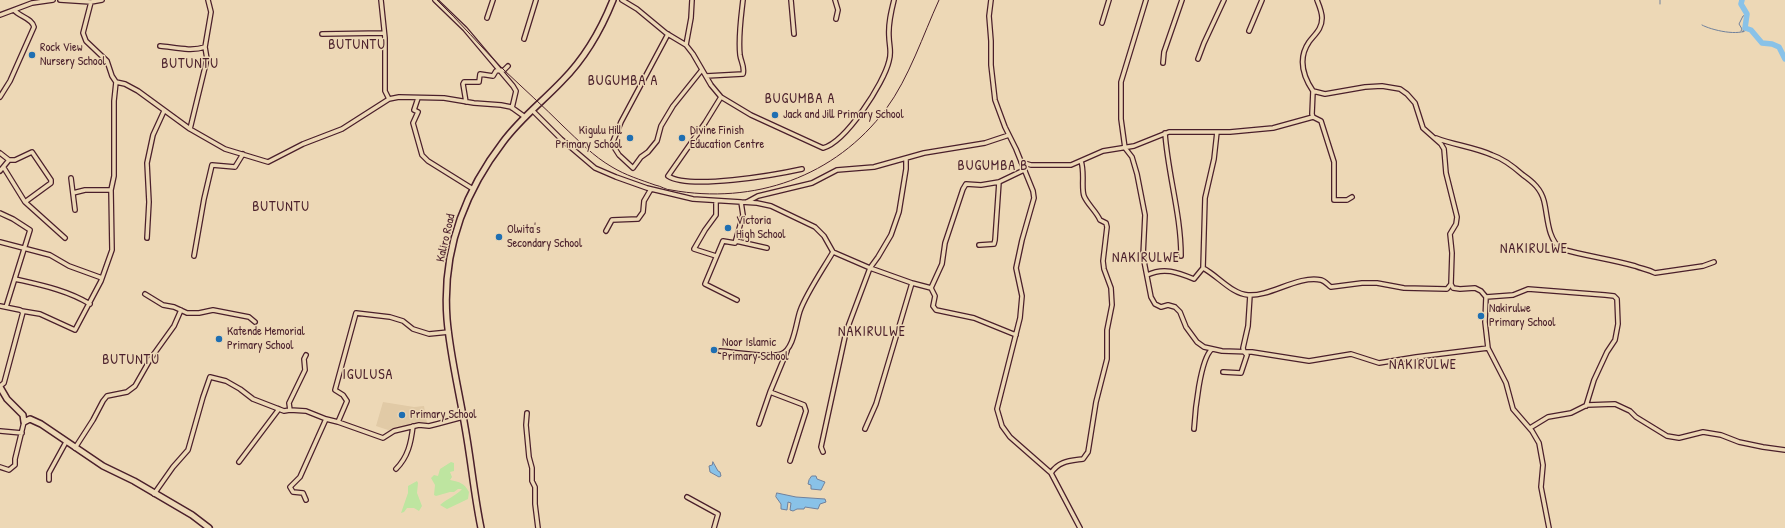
<!DOCTYPE html>
<style>
body{margin:0}
canvas{display:block;background:#edd8b6}
</style>
<canvas width="1785" height="528"></canvas>
<script>
const context = document.querySelector('canvas').getContext('2d');
context.lineJoin = 'round';
function fill(path, color) {
  context.fillStyle = color;
  context.fill(path, 'evenodd');
}
function trace(path, color, width, dash) {
  context.strokeStyle = color;
  context.lineWidth = width;
  context.lineCap = dash ? 'butt' : 'round';
  context.setLineDash(dash || []);
  context.stroke(path);
}
function drawText(font, color, halo, rows, align = 'center') {
  context.font = font + ' "Patrick Hand",sans-serif';
  context.lineWidth = 3;
  context.setLineDash([]);
  context.textBaseline = 'middle';
  context.strokeStyle = halo;
  context.fillStyle = color;
  for (const [text, x, y, turn = 0] of rows) {
    context.save();
    context.translate(x, y);
    context.rotate((+turn || 0) * Math.PI / 180);
    context.textAlign = isNaN(turn) ? turn : align;
    if (halo) context.strokeText(text, 0, 0);
    context.fillText(text, 0, 0);
    context.restore();
  }
}
const built = new Path2D(`
 M383,402L414,407L424,406L427,423H419L391,431L376,426Z`);
const green = new Path2D(`
 M451,462L454,463V471L450,472L452,477L450,480C460,482 464,483 469,492L468,499L447,509L440,505C446,499 456,496 462,489H458L454,492H450L436,496L434,495L435,485L431,478L434,475L438,476L440,469Z
 M417,481L418,483L417,493L422,506L419,511L414,508H407L404,512L401,513L408,493V486Z`);
const water = new Path2D(`
 M713,462L718,471L720,472L721,476L719,477L710,472L709,466L712,465Z
 M812,476H816L817,479L825,482L821,490L811,489V485L808,484L809,480Z
 M777,493L796,497L825,499L826,502L820,504L818,509L805,507L804,509H797L793,511L790,510L791,503L788,502L787,510L781,509V504L776,497Z`);
const stream = new Path2D(`
 M1660,0V4
 M1740,0V1
 M1702,25C1711,30 1740,37 1748,29
 M1741,31L1742,29L1739,24L1743,16L1746,15
 M1743,32L1744,26`);
const river = new Path2D(`
 M1742,0L1741,4L1747,14L1745,28L1751,30L1762,43L1772,44L1779,47L1785,59`);
const street = new Path2D(`
 M60,0L91,2L102,0
 M381,0L385,38V91L389,99L399,97L444,98L474,103L501,105L511,107L525,117
 M435,0L465,29L513,86L516,91L512,108
 M622,0L637,9L666,33L686,45L693,54L711,85L721,97L751,115L823,148C846,142 884,83 889,61C892,52 889,45 889,37C888,24 891,12 894,0
 M791,0L794,34
 M835,0L838,10L836,19
 M991,0L989,16L991,41V65L995,100L1005,127L1016,149L1033,191L1034,198L1022,240L1016,268L1022,296L1020,318L997,409L1002,426L1010,437L1051,473L1080,528
 M1146,0L1121,82V119L1125,148L1132,157L1137,174L1145,215L1143,256L1151,297L1155,304L1161,307L1168,305L1175,307L1180,312L1186,327L1197,342L1204,347L1222,351L1252,352L1309,361L1351,354L1379,363L1416,357L1488,348
 M1317,0C1319,5 1322,12 1322,18C1322,29 1315,34 1309,42C1298,58 1303,76 1313,91L1325,94L1365,87L1382,86L1400,89L1407,94L1415,103L1423,128L1441,144L1444,149L1446,173L1457,217L1456,224L1450,234L1452,253L1451,284L1453,288L1460,289L1475,288L1481,291L1486,297L1485,322L1488,348L1506,383L1513,409L1532,431L1539,443L1543,465L1541,487L1549,528
 M91,2L83,33L86,41L107,61L112,76L116,82L125,84L138,91L190,129L225,149L268,162L303,144L342,129L389,99
 M0,15L32,3L53,0
 M487,18L493,0
 M1102,23L1109,0
 M1249,31L1262,0
 M322,34L384,33
 M668,34L621,122L612,144L619,155L633,168L641,157L648,152L657,141L661,126L673,106L701,71
 M524,39L536,0
 M686,45L691,18L692,0
 M160,46C173,47 191,52 205,47
 M1198,59L1204,43L1224,0
 M1163,63L1164,52L1182,0
 M706,76L743,74C745,67 741,62 740,55C738,37 741,18 743,0
 M1313,91L1312,114L1313,117L1321,121L1334,162V200H1347L1352,197
 M0,97L10,81L34,27C32,18 20,17 14,10
 M721,97L705,123L668,176C689,190 775,175 802,169
 M418,98L414,110L418,112L413,123L422,155L428,161L473,189
 M466,102L463,84L464,82H479L480,74L493,76L496,71L504,70L508,66
 M532,110L561,139L595,168L616,177L647,188L693,199L757,203L771,206L815,227L824,236L833,252L870,268L912,283L931,288L935,296L933,306L936,310L974,318L1016,335
 M190,129L207,59L205,47L211,12L208,0
 M1165,133C1168,175 1181,214 1181,256
 M1436,138C1454,145 1474,147 1492,155C1504,159 1514,167 1523,175C1533,182 1541,189 1544,201C1548,217 1547,238 1561,249C1586,256 1610,259 1635,266C1642,269 1648,269 1655,273L1703,266L1714,262
 M0,153L9,160H15L32,152L51,180V183L25,202
 M1021,162L1031,165H1071L1103,151L1134,146L1169,132H1230L1273,128L1313,117
 M4,168L25,202L65,238
 M0,171L9,160
 M71,178L75,210
 M73,193L85,190H111
 M747,202L758,196L812,183L837,170L874,167L924,153L985,143L1009,135
 M0,213L13,219L30,230L6,307
 M606,231L612,220L638,219L643,212L644,201L651,189
 M147,238L149,202L147,163L153,135L164,111
 M736,241L767,248
 M0,242L50,255L69,266L102,278
 M979,245L994,244L995,240L999,182
 M194,256L204,199L212,165L235,167L243,154
 M716,256L694,249L705,230L716,215V201
 M1203,268L1205,198L1214,159L1217,132
 M1147,275C1164,267 1177,272 1194,279L1203,268C1218,276 1232,294 1248,295C1270,297 1298,275 1321,280C1325,281 1328,285 1331,287L1362,283H1377L1404,288L1447,289L1451,284
 M15,279C41,285 67,290 90,304
 M931,288L942,264L945,243L963,189L966,184L981,185L999,182L1024,170
 M145,294L163,305L174,307L187,313H199L213,310L249,317L255,322
 M1486,297L1513,295L1528,289L1605,295L1614,296L1617,299L1618,324L1615,340L1607,352L1594,380L1586,406
 M737,300L705,284L723,241L735,243L743,215L741,202
 M0,306L20,310L23,312L4,383L0,386
 M22,311L40,314L75,330L101,281L112,250L111,190L114,176V101L116,82
 M720,351C735,352 769,358 781,354C794,350 796,322 800,311C806,294 823,269 833,252
 M306,355L304,359L305,370L289,403L290,410L306,411L326,419L338,422L383,438L394,431L419,425L429,426L437,424L463,417
 M1223,372L1241,373L1247,355L1244,352L1243,348L1248,326L1250,295
 M770,392L787,351
 M527,413L526,425L529,457L532,468V481L535,487V504L538,528
 M338,422L347,401L343,395L335,390L356,313L390,317L403,321L413,329L429,334L449,332
 M759,424L770,392L804,405L806,411L790,461
 M1530,428L1548,417L1571,413L1587,405L1615,404L1630,411L1636,417L1667,436L1679,438L1703,432L1721,435L1739,442L1763,447L1785,450
 M865,429L876,404L912,283
 M1194,429C1195,412 1200,359 1212,349
 M0,431L22,433
 M75,448L93,420L103,401L107,396L127,392L135,386L151,358L174,326L181,310
 M823,452L821,447L846,332L870,268L878,257L891,235L899,212L906,169V159
 M239,462L279,409
 M0,467L9,470L15,465V459L24,422
 M396,469C408,457 411,443 413,426
 M1051,473C1059,461 1069,461 1083,459L1088,452L1089,446L1096,402L1107,359V330L1112,305L1111,288L1104,269L1103,261L1107,227L1106,223L1100,220C1096,211 1088,205 1084,196C1081,187 1085,173 1081,161
 M49,480V473L66,442
 M154,494L173,467L188,450L203,397L210,377L226,381L240,389L253,399L284,411L290,410
 M687,497L718,514L714,528
 M306,500L303,493L293,492L290,487L300,477L326,419`);
const secondary = new Path2D(`
 M0,387L7,399L23,415L24,422L30,419L41,424L103,466L134,481L192,515L209,528
 M481,528C474,494 471,460 465,427C459,391 450,355 447,319C442,252 463,194 503,142C520,119 542,102 562,81C585,58 601,30 613,0`);
const rail = new Path2D(`
 M437,0C460,22 481,47 504,70C524,89 544,107 563,126C579,141 593,156 612,167C625,175 641,180 655,185C661,186 666,190 671,190C754,205 835,177 886,109C909,78 923,35 939,0`);
const markers = [
 [32,55,4,"#1f6fb2"],
 [775,115,4,"#1f6fb2"],
 [630,138,4,"#1f6fb2"],
 [682,138,4,"#1f6fb2"],
 [728,228,4,"#1f6fb2"],
 [499,237,4,"#1f6fb2"],
 [1481,316,4,"#1f6fb2"],
 [219,339,4,"#1f6fb2"],
 [714,350,4,"#1f6fb2"],
 [402,415,4,"#1f6fb2"]
];
const poiNames = [
 ["Rock View",40,48],
 ["Nursery School",40,62],
 ["Jack and Jill Primary School",783,115],
 ["Kigulu Hill",622,131,"right"],
 ["Primary School",622,145,"right"],
 ["Divine Finish",690,131],
 ["Education Centre",690,145],
 ["Victoria",736,221],
 ["High School",736,235],
 ["Olwita's",507,230],
 ["Secondary School",507,244],
 ["Nakirulwe",1489,309],
 ["Primary School",1489,323],
 ["Katende Memorial",227,332],
 ["Primary School",227,346],
 ["Noor Islamic",722,343],
 ["Primary School",722,357],
 ["Primary School",410,415]
];
const streetNames = [
 ["Kaliro Road",446,238,-77]
];
const quarterNames = [
 ["BUTUNTU",357,45],
 ["BUTUNTU",190,64],
 ["BUGUMBA A",623,81],
 ["BUGUMBA A",800,99],
 ["BUGUMBA B",993,166],
 ["BUTUNTU",281,207],
 ["NAKIRULWE",1534,249],
 ["NAKIRULWE",1146,258],
 ["NAKIRULWE",872,332],
 ["BUTUNTU",131,360],
 ["NAKIRULWE",1423,365],
 ["IGULUSA",368,375]
];
fill(built, '#e1caa6');
fill(green, '#bee5a0');
fill(water, '#89c2e8');
trace(water, '#70819c', 1);
trace(stream, '#70819c', 1);
trace(river, '#89c2e8', 5.5);
trace(street, '#4a1f2b', 6);
trace(secondary, '#4a1f2b', 8);
trace(street, '#edd8b6', 3.5);
trace(secondary, '#edd8b6', 5);
trace(rail, '#4a1f2b', 1);
for (const [x, y, r, color] of markers) {
  const dot = new Path2D();
  dot.arc(x, y, r, 0, 2 * Math.PI);
  context.fillStyle = color;
  context.fill(dot);
  trace(dot, '#edd8b6', 1.5);
}
drawText('12px', '#4a1f2b', '#edd8b6', poiNames, 'left');
drawText('12px', '#4a1f2b', '#edd8b6', streetNames);
context.letterSpacing = '1px';
drawText('14px', '#4a1f2b', '#edd8b6', quarterNames);
context.letterSpacing = '0px';
</script>
